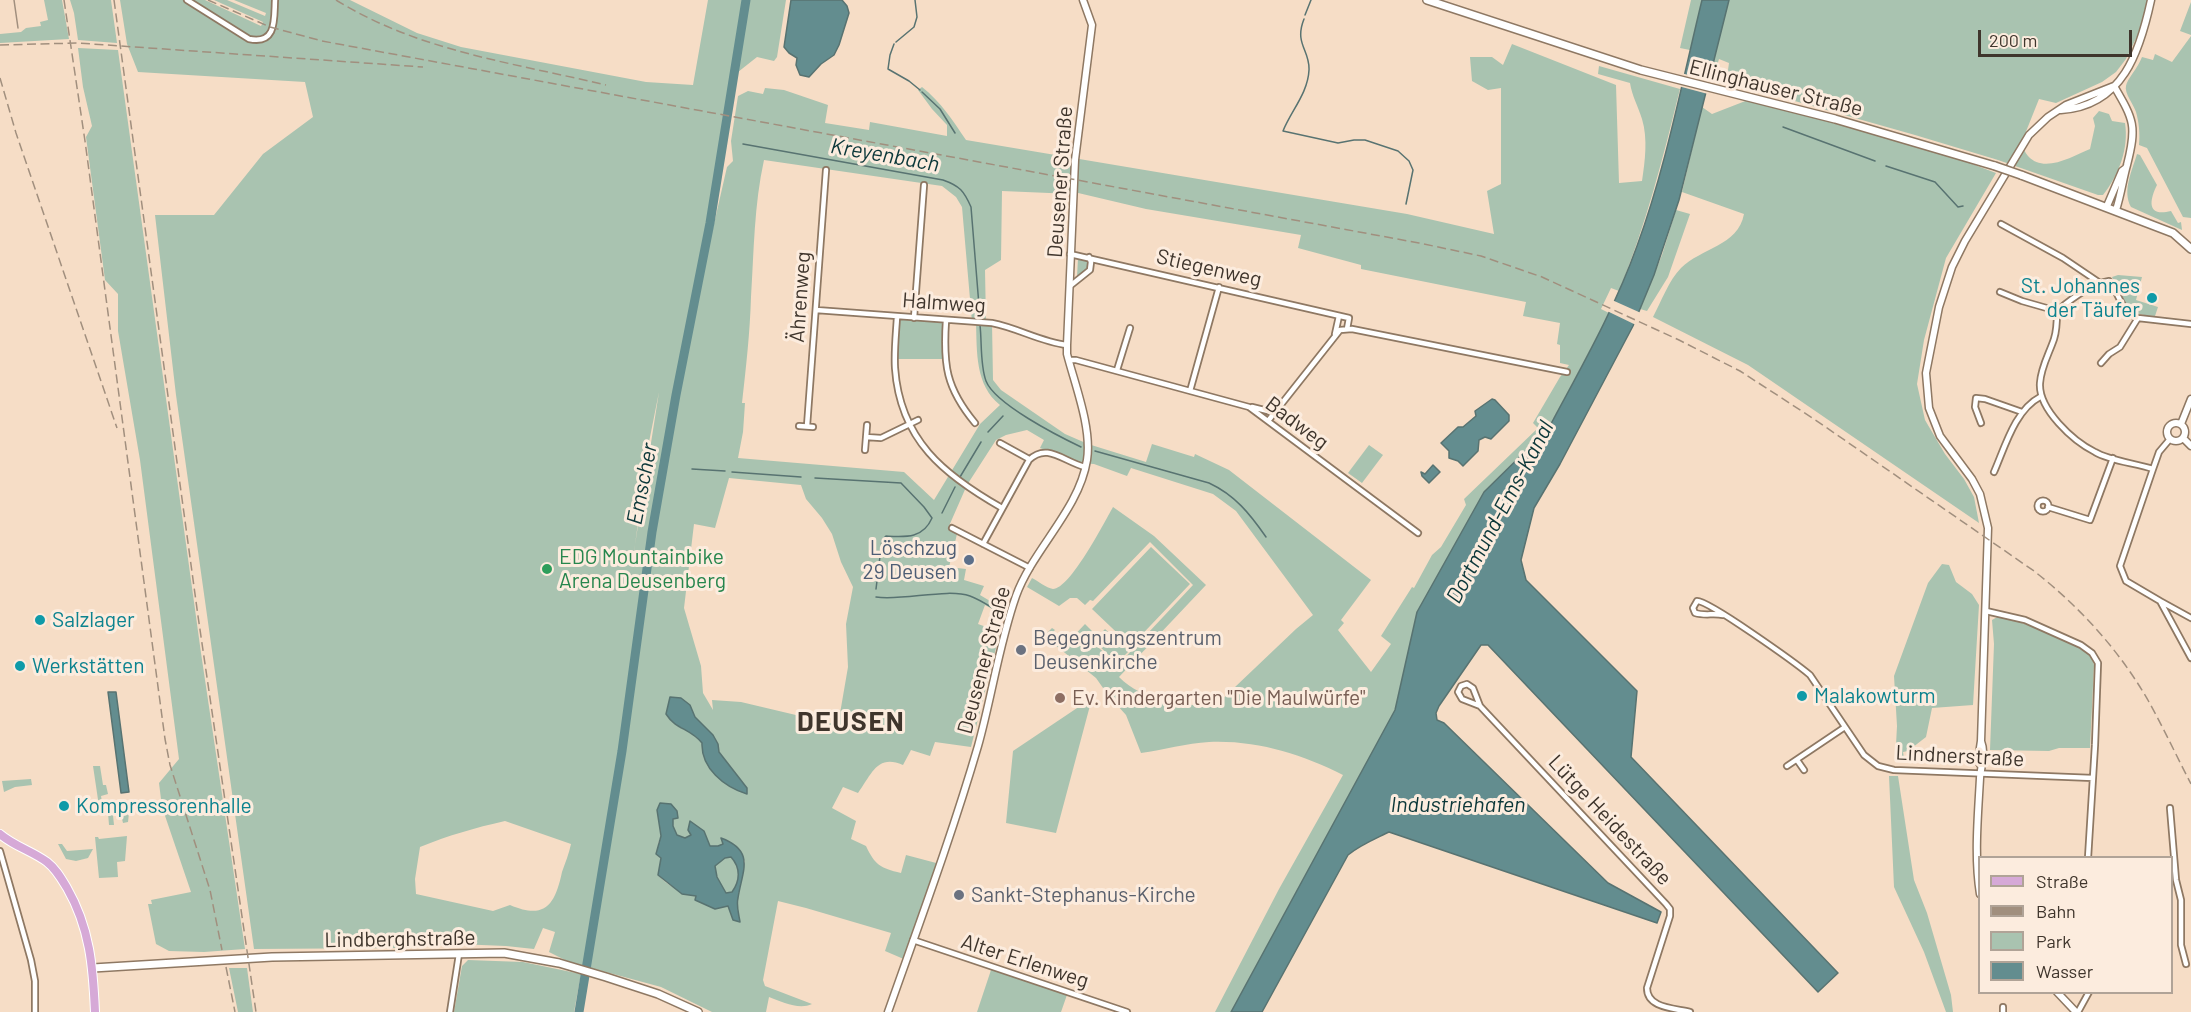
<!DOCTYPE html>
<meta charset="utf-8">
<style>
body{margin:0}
#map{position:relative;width:2191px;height:1012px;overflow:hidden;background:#f6ddc6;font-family:Barlow,sans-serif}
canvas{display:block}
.legend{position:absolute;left:1978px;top:856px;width:195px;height:138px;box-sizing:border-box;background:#fcecde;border:2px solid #b0a397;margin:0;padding:8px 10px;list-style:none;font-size:18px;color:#3f352c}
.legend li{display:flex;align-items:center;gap:12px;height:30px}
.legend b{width:30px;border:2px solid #b0a397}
.scale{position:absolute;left:1978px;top:30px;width:154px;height:27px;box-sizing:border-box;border:3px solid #3f352c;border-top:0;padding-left:8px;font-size:18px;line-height:21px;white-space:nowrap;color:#3f352c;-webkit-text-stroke:4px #fcecde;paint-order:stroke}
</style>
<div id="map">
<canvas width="2191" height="1012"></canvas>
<ul class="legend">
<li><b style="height:8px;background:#d6a9d7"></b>Straße</li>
<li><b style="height:8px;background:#a18f7e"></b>Bahn</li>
<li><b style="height:16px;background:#a9c3b0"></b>Park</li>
<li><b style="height:16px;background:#638d8f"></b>Wasser</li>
</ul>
<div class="scale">200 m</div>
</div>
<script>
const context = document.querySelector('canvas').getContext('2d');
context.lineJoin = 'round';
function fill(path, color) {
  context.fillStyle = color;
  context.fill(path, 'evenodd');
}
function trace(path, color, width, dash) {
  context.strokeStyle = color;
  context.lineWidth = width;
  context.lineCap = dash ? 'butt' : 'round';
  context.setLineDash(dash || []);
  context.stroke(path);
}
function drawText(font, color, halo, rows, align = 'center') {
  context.font = font + ' Barlow,sans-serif';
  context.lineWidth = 6;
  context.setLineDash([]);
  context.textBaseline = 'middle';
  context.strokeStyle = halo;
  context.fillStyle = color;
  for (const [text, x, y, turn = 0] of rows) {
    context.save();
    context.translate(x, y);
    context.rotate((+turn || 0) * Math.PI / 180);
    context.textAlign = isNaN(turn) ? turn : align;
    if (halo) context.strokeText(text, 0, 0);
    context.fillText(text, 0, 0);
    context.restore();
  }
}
const green = new Path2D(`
 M44,0H62L69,39L0,43V34L21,32L26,28L41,26L40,22L48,20Z
 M70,0H111L117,43L78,40L74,13Z
 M120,0H205L261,26L263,22L214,0H227L265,16L266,13L234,0H350L417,33L461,47L646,82L693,85L708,0H786L777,57L774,61L757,57L733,76L719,148L689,333L727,167L733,161L731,141L738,96L748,91L763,94L765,88L784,90L828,105L825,123L869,130L870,122L947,136V125L932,109L918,90L922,87C941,102 953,121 966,140L1407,214L1494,234L1487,191L1501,184V88L1488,90L1472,81L1470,57H1492L1503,65L1512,44L1616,85L1619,183L1642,181C1645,161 1648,139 1642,119C1638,106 1632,96 1630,83L1598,74L1599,66L1680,89C1663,158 1646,225 1619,291L1611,288L1601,309L1609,313L1608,316L1552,422L1543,434L1484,492L1417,612L1395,710L1231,1012H1215L1279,889L1343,775C1301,754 1257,740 1209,742C1187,743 1163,750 1141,753L1126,715L1108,695L1096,678L1044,636L1052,628L1055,630L1052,633L1061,642L1064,639L1068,642L1085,624L1092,631L1093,636L1090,640L1118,665L1193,585L1150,542L1093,601L1090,600L1085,605L1077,598H1070L1059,606L1027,587L1032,578C1038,581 1046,588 1053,589C1070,589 1104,523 1113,507L1154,536L1206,585L1119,677C1142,701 1182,704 1214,707L1296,629L1313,615L1236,511L1213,494L1131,468L1127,476L1094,464L1079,463L1040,448L1044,440L1027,430L1006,435L996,440L967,485L949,526L957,534L949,567L966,569L964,580L984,586L980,595L1005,610L1003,615L985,605L978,624L1000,632L971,747L935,742L930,756L911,750L903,765C877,754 872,774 858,793L843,787L832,808L856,821L851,839L866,846C875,865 880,868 901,873L906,855L940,864L906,960L885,951L891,933L806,908L778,901L763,980L765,986L812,1004C799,1010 782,1002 769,997L766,1012H712L661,987L569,962L549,952L555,932L543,928L534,949L506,946L457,944L401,948L254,949L176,395L155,215H214L263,154L313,117L305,82L138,72L127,44ZM764,160L942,186L956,197L962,207L972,322H976C977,352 975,385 1000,405L980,424L934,500L904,472L738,458L743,432L745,403H742C746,368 750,332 751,297C754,251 754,205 764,160ZM1002,191L1073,194L1074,192L1146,209L1301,235L1298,248L1361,265V269L1526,302L1523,316L1560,323L1557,344L1560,345V363L1569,365L1560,377L1533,423L1538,428L1464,499L1466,505L1441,547L1432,555L1414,588L1412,587L1381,636L1391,644L1371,672L1338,630L1344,623L1341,620L1371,580L1229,470L1195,454L1194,457L1152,444L1146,462L1088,444L1065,434L1001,390L993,380L992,323L986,322L985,270L1001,260ZM659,392L634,551V552L649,442ZM729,478L801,485L806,499L822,518L832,534L841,562L853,587L846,624L848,667L838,725L741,702L712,700L713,710L703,693L701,666L684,608L694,524L715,528ZM690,705L695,717L713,735L718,744L719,752L747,788C728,776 701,768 702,743C689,727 676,731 666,714ZM657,810L673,819V826L677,835L685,838L704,831L710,846H718L723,844L721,839L745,861L737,901C709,897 677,897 658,875L661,858L658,844L661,836ZM505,821L571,844C569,854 565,863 562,872C555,905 545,920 510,905L493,911L416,894L415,879L420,847C450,835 474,828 505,821Z
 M1691,0H1702L1690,50L1680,48Z
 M1729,0H2151L2148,14L2126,59L2116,72L2102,82L2056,103L2039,99L2021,144C2023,147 2025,153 2028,156C2044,174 2073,156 2090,149L2095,126L2093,118L2099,111L2109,114L2112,121L2125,123C2129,148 2119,175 2103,195H2098L1998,160L1915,135L1724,81L1727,77L1729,63L1719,59L1713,79L1709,78Z
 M2191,2V35L2180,31Z
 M2191,36V218L2183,217L2147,148L2139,145C2140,133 2139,123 2136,112C2134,105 2124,93 2126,86C2127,79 2138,68 2142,57L2153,60L2155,54L2172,62Z
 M78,48L118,50L201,653L245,949L204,952L169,951L156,944L148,904H152L151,900L191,892L162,807L159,783L179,759L140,460L118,331V294L105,280L86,137L92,126L83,87Z
 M1748,100L1943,153L1996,173L1946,258L1924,340L1917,384L1925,420L1945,454L1964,479L1974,497L1979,523L1748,365L1653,317C1661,302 1669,280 1681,268C1701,248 1738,246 1744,214L1682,192L1702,107L1712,114Z
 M2137,154L2140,155L2157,185C2149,201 2147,217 2171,211L2178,223L2181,222L2182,230L2131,207C2122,191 2132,171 2137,154Z
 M1676,210L1690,214L1668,277L1647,311L1640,309L1662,255Z
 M1078,258L1087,260L1089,264L1087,270L1077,277Z
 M2118,275L2142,277L2136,300L2158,307L2155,316C2123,315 2124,302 2112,277Z
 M897,317L946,320L945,359H895Z
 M1369,445L1383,455L1362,483L1348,473Z
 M1151,547L1190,584L1131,646L1092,609Z
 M1942,564L1949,565L1956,582L1972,594L1979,605L1973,705L1932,708L1926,737L1908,751L1903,752L1904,758L1899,759L1896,745L1897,726L1894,676L1928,583Z
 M1999,616C2015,619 2081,644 2090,656C2091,657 2094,663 2094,665L2090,748H2059L2049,751L1990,750L1994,644L1992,620Z
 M1105,629L1129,651L1117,663L1094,641Z
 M1092,698L1056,833L1006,823L1013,751Z
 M93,766H100L103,785H106L108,794L101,796L103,808L112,806L114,825H109L108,813H100Z
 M1889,776H1898L1914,880L1927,913L1951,995L1953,1012H1946L1924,952L1894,887Z
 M31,779L32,785L15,787L4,792L2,781Z
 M130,804L128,822L123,823L122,819H120L118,806Z
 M127,836L125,861L117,862L118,877L99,878L95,837H98L99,839Z
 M58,844H62L67,851L93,849L88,858L76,861L66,859Z
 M731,857C741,868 740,881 732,892L726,893L717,877L715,866L725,858Z
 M468,960L523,962L581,974L574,1012H454L462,966Z
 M992,967L1068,992L1061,1012H977Z
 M229,968H247L253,1012H238Z`);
const water = new Path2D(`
 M791,0H842L847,6L849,13L839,45L834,55L821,64L809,77L800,75L796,65L797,58L789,53L784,47Z
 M1702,0H1729L1679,200L1654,275L1633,326L1560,464L1534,508L1521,560L1526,580L1637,691L1631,757L1838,973L1818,992L1488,645H1481L1439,706L1436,713L1437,720L1444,723L1608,883L1661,912L1657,923L1389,832C1375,839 1360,845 1348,855L1262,1012H1231L1395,710L1417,612L1484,492L1543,434L1552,422C1583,364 1615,308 1637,246C1666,167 1682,82 1702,0Z
 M1492,399L1495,400L1509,415V421L1491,439L1485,437L1479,440L1478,451L1463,466L1458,461L1449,458V451L1441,443L1458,427H1463L1476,416L1475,411Z
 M1433,465L1440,472L1429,483L1422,476L1421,472L1425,474Z
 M108,692H116L129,792L121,793Z
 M670,697L681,698L690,705L695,717L713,735L718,744L719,752L747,788V794C724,787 701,768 702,743C690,728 676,730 666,714Z
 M660,803L671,804L677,811L678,818L673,819V826L677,835L685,838L691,835L688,830L690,821L704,831L710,846H718L723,844L721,838C756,851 742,871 738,898C736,906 739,915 740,922L733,920L728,906L715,909L695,900L696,896L682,894L658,875L661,858L656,854L661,836L657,810ZM731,857C741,868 740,881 732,892L726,893L717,877L715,866L725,858Z`);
const pier = new Path2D(`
 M1681,73L1711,81L1708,94L1678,86Z
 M1612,300L1641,313L1636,325L1607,311Z`);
const stream = new Path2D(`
 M1305,15L1311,0
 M1304,19C1294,44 1310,50 1309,70C1308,93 1291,111 1283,131L1338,143L1354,140H1365L1398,151L1409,161L1413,170L1406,204
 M896,42L914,27L917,17L915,0
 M894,44L890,55L888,69L909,81L920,90
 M922,92L940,109L955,133
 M1783,127L1875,161
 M743,144L943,180C960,186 964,191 971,207L980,318
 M1886,166L1935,182L1958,207L1963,206
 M980,325C982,343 980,365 986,381C995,404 1058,436 1081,447
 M988,432L1003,416
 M1095,451L1209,483C1235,495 1250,514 1266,537
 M692,469L725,471
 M732,472L801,477
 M960,477L981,442
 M815,478L901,483L924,507L932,518C923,539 905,537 886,536L882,540L876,589
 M942,513L955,487
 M876,597C903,601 947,588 970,596C981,600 992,608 1003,614`);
const river = new Path2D(`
 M579,1012L622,751L652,532L676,395L710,223L746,0`);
const minor = new Path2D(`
 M187,0L249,39C277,45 274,19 275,0
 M2001,224L2063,258L2100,283
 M1070,254L1349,318L1347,329
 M1070,286L1090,270L1091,262L1089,257
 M2000,292L2022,301L2057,311
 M816,310L992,323C1018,328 1041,342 1067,345
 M897,317C896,334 894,351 895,368C900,440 944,475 1002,508
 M914,318L924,185
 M946,320C943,365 946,388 975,423
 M1335,334L1339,316
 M1069,360H1076L1249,407L1418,533
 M2101,363L2109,354L2120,347L2138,318
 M1117,370L1130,328
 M1190,391L1219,287
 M1252,407L1272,412
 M1268,421L1340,330L1352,329L1567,372
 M1981,423L1975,407L1976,398L1985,399L2022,412
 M799,426L813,427
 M807,426L826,170
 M866,437L881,438L918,420
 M2170,439L2159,452L2153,469L2120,566L2126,581L2160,601L2191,658
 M1000,443L1029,459
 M865,450L867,425
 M2153,469C2135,463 2110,461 2095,452C2073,441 2038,409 2040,383C2041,367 2049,354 2054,339C2057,330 2057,320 2057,311C2071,299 2090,284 2109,281C2120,294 2120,311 2138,318L2191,324
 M1994,472C2005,447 2015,410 2040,397
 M2037.5 506a5.5 5.5 0 1 1 11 0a5.5 5.5 0 1 1-11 0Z
 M2048,507L2090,520L2113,458
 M952,528L1030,568
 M983,544L1029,460C1047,442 1064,462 1085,467
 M2160,601L2191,618
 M1986,611L2025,620L2081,645L2092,653L2098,663L2095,745L2088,858
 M1723,615C1713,613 1705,616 1695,613L1693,608L1697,601C1708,600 1797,664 1810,675L1864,755L1878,766L1894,770L2093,778
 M1480,706L1462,699L1458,692L1461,686L1467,684L1473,688L1480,706L1666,904L1670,909V916L1647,988C1647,1008 1673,1008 1690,1012
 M1797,760L1804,770
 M1787,766L1845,727
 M2170,808L2176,880L2181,900V945L2186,964
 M0,851L31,960L35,981V1012
 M913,940L1127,1012
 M450,1012L459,954
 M2003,1012V1007
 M2078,1012L2089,992`);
const tertiary = new Path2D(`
 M2114,86C2134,120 2137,126 2127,165C2123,179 2121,195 2116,210
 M2061,110C2123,106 2140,51 2151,0
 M2107,206L2122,171L2126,168
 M2167 432a9 9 0 1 1 18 0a9 9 0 1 1-18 0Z
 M2181,424L2191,399
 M2183,438L2191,446
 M1981,766L1978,761L1981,741
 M1980,894C1974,856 1978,816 1980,778C1981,765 1986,754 1981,741L1988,528L1980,494L1972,479L1940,436L1929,408L1926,373L1939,307L1952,267L1965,241L2029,135L2048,117L2066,105L2114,86
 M2057,992L2076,1012
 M888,1012C919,924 952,835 978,746C992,696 999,644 1016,596C1033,549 1079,510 1087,460C1092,428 1075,385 1067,354V345L1075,160L1092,25L1083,0`);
const secondary = new Path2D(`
 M1427,0L1641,70L1835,119L1995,166
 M2021,175L2173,233L2191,249
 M93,968L272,957L504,953L559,963L606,977L658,994L698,1012`);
const primary = new Path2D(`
 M0,834C14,846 32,851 47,862C56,869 61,878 67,888C90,928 93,967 95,1012`);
const tram = new Path2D(`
 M14,0L18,28`);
const rail = new Path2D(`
 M64,0L85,141L165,739L170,765L210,890L222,950
 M114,0L198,616L256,1012
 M208,0L270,27L322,41L1419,243L1481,256L1542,277L1679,340L1740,371L1814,419L2034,571C2080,607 2120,651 2149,702C2164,729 2177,757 2191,784
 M336,0C418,51 514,63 606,85
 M0,45L78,43L423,67
 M0,78L16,133L117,428
 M226,967L235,1012`);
const secondaryBridge = new Path2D(`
 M1995,166L2021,175`);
const markers = [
 [2152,298,6,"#0f9aa8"],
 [969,560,6,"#5c6f8a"],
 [547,569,6,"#2e9e5b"],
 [40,620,6,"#0f9aa8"],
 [1021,650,6,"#6b7280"],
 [20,666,6,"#0f9aa8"],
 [1802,696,6,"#0f9aa8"],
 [1060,698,6,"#8d6e63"],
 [64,806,6,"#0f9aa8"],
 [959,895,6,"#6b7280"]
];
const streetNames = [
 ["Ellinghauser Straße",1776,88,14],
 ["Deusener Straße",1060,182,-86],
 ["Stiegenweg",1209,268,13],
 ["Ährenweg",800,297,-86],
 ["Halmweg",944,303,4],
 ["Badweg",1297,423,37],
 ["Deusener Straße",984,660,-75],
 ["Lindnerstraße",1960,756,3],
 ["Lütge Heidestraße",1610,820,47],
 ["Lindberghstraße",400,939,-1],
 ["Alter Erlenweg",1025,961,18]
];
const cultureNames = [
 ["St. Johannes",2140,286,"right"],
 ["der Täufer",2140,310,"right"],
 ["Salzlager",52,620],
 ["Werkstätten",32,666],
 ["Malakowturm",1814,696],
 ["Kompressorenhalle",76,806]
];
const serviceNames = [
 ["Löschzug",957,548],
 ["29 Deusen",957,572]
];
const leisureNames = [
 ["EDG Mountainbike",559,557],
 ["Arena Deusenberg",559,581]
];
const worshipNames = [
 ["Begegnungszentrum",1033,638],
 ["Deusenkirche",1033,662],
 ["Sankt-Stephanus-Kirche",971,895]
];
const educationNames = [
 ["Ev. Kindergarten \"Die Maulwürfe\"",1072,698]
];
const waterNames = [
 ["Kreyenbach",885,155,10],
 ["Emscher",642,484,-79],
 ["Dortmund-Ems-Kanal",1500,512,-62],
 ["Industriehafen",1458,805]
];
const districtNames = [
 ["DEUSEN",851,722]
];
fill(green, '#a9c3b0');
fill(water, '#638d8f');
trace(water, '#587371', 1.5);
fill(pier, '#f6ddc6');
trace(stream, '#587371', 1.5);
trace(river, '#638d8f', 9);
trace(minor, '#8e7863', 8);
trace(tertiary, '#8e7863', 9);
trace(secondary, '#8e7863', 10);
trace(primary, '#fff', 10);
trace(minor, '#fff', 4.5);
trace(tertiary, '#fff', 6);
trace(secondary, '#fff', 7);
trace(primary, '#d6a9d7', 8);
trace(tram, '#a18f7e', 1.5);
trace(rail, '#a18f7e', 1.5, [9, 4.5]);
trace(secondaryBridge, '#8e7863', 10, []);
trace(secondaryBridge, '#fff', 7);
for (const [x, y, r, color] of markers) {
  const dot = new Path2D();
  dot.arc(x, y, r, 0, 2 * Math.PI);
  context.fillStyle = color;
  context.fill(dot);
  trace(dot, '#fcecde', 2);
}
drawText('21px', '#3f352c', '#fcecde', streetNames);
drawText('21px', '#0d838f', '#fcecde', cultureNames, 'left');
drawText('21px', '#4e5e75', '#fcecde', serviceNames, 'right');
drawText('21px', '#27864d', '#fcecde', leisureNames, 'left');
drawText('21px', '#5b616d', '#fcecde', worshipNames, 'left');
drawText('21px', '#785e54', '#fcecde', educationNames, 'left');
drawText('italic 22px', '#0b3739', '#fcecde', waterNames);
context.letterSpacing = '1.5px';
drawText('bold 27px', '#3f352c', '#fcecde', districtNames);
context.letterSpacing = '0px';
</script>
